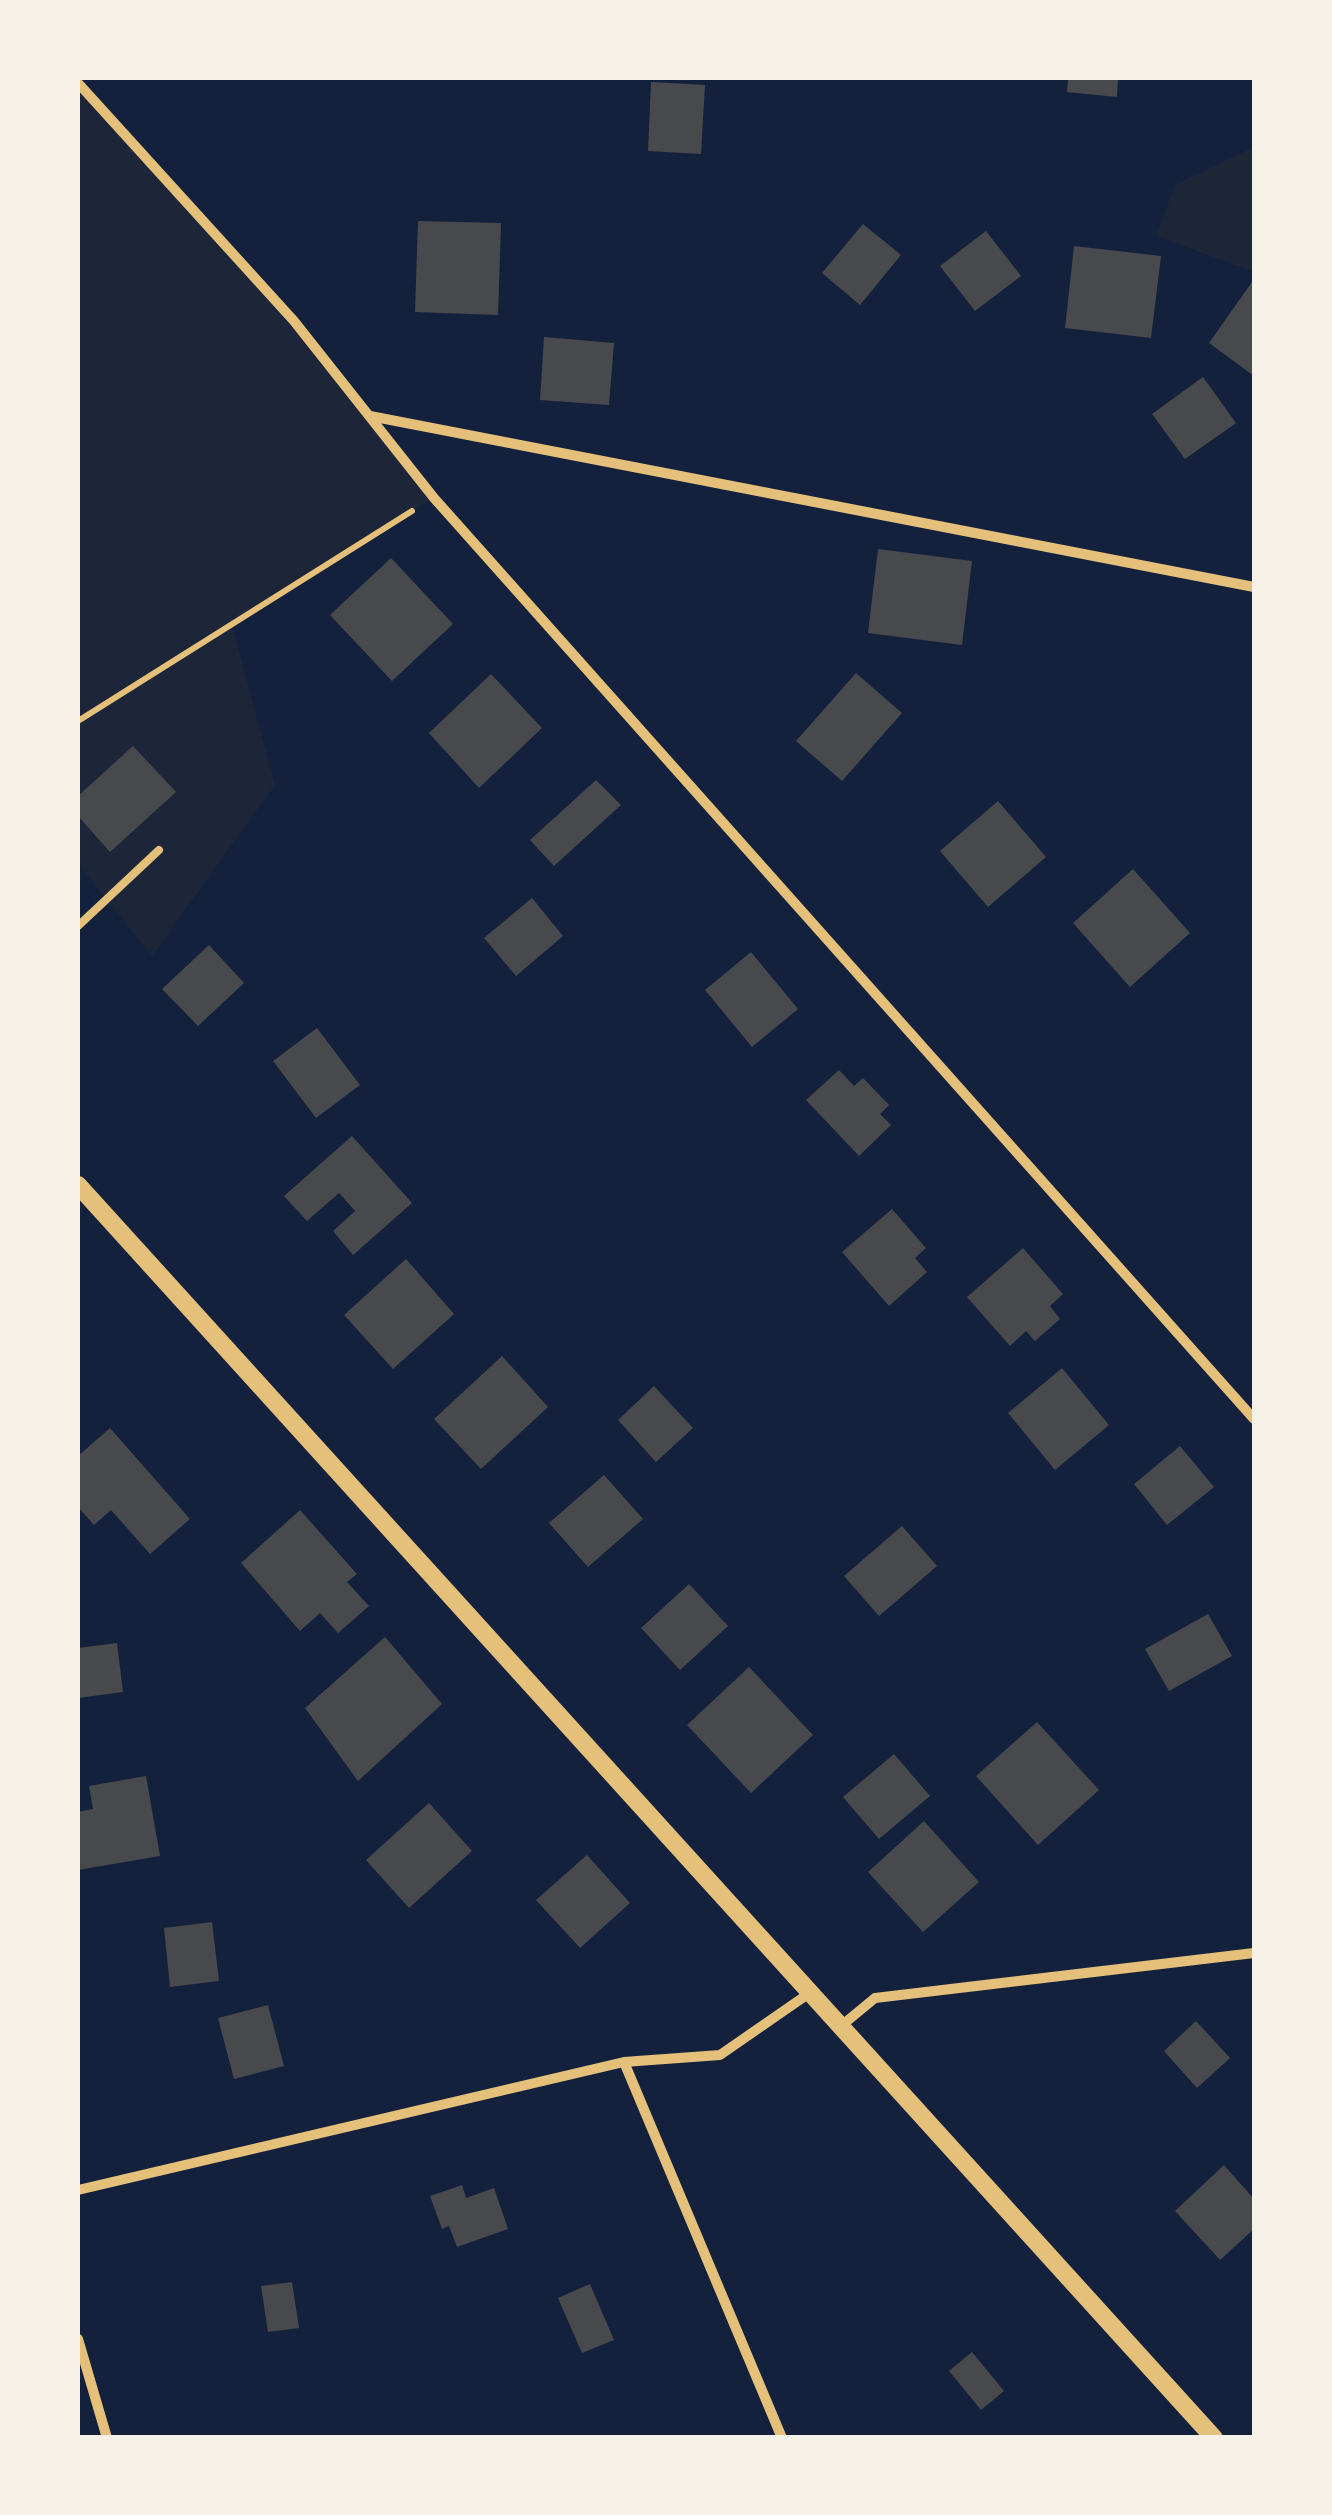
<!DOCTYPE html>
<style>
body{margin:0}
#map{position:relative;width:1332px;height:2515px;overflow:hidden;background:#14213d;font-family:Lora,serif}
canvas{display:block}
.frame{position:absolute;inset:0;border:80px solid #f6f1e7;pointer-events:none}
</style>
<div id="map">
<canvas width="1332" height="2515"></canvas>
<div class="frame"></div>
</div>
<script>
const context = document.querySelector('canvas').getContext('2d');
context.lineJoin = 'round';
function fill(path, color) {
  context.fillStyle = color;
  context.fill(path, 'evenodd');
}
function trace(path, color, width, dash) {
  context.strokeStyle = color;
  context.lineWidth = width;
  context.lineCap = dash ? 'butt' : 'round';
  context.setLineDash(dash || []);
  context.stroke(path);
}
const green = new Path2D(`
 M78,83L294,321L434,498L231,622L275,785L152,956L78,864Z
 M1254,147V272L1156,236L1175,185Z`);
const building = new Path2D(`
 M1068,78H1118L1117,97L1067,92Z
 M651,82L705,85L701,154L648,151Z
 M418,221L501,223L498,315L415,312Z
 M863,224L901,255L860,305L822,273Z
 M986,231L1021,276L975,311L940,266Z
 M1074,246L1161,256L1151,338L1065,328Z
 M1252,282L1254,284V376L1209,343Z
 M544,337L614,343L609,405L540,400Z
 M1203,377L1236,423L1185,459L1152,414Z
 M878,549L972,561L962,645L868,633Z
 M391,558L453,624L392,681L330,615Z
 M856,673L902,713L842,781L796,741Z
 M491,674L542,728L479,788L429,733Z
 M133,746L176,792L110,852L78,816V796Z
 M596,780L621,805L554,866L530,840Z
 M998,801L1046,857L988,907L940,851Z
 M1133,869L1190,933L1130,987L1073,923Z
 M532,898L563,936L516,976L484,938Z
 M209,945L244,983L198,1026L162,989Z
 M751,952L798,1009L752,1047L705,990Z
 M317,1028L360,1085L316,1118L273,1061Z
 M839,1070L854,1086L863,1078L889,1105L880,1114L891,1125L859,1156L806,1100Z
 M352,1136L412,1203L353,1255L333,1231L355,1211L339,1193L307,1221L284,1196Z
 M892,1209L926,1248L915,1258L927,1272L889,1306L842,1252Z
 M1023,1248L1063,1294L1050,1306L1060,1319L1035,1341L1026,1331L1010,1346L967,1297Z
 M406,1259L454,1314L393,1369L344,1315Z
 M502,1356L548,1407L481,1469L434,1419Z
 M1062,1368L1109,1425L1055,1470L1008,1413Z
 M654,1386L693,1428L656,1462L618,1420Z
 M110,1428L190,1519L150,1554L111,1510L94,1525L78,1507V1456Z
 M1180,1446L1214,1487L1167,1525L1134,1484Z
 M604,1475L643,1519L588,1567L549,1523Z
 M300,1510L357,1574L347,1582L369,1606L338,1633L320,1613L300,1631L241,1563Z
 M902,1526L937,1566L879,1616L844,1576Z
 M689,1584L728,1626L680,1670L641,1628Z
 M1208,1614L1232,1656L1169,1691L1145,1649Z
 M385,1637L442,1704L358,1781L305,1708Z
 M117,1643L123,1692L78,1698V1648Z
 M749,1667L813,1735L751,1793L687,1725Z
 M1037,1722L1099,1790L1038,1845L976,1776Z
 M894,1754L930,1796L879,1839L843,1797Z
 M146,1776L160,1856L78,1870V1812L93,1809L89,1786Z
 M429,1803L472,1851L409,1908L366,1860Z
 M924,1821L979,1882L923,1932L868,1872Z
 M587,1855L630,1903L580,1948L536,1900Z
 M212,1922L219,1981L170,1987L164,1928Z
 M268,2005L284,2066L234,2079L218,2018Z
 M1196,2021L1230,2058L1197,2088L1164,2051Z
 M1224,2165L1254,2199V2229L1220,2260L1175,2211Z
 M462,2185L466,2198L494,2188L508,2229L457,2247L449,2226L442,2229L430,2196Z
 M292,2282L299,2328L268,2332L261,2286Z
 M590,2284L614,2340L582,2353L558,2298Z
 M972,2352L1004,2391L981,2410L949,2371Z`);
const path = new Path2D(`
 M78,721L412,511`);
const service = new Path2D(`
 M78,926L159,850`);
const minor = new Path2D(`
 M78,83L294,321L434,498L1254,1419
 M370,416L1254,587
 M841,2026L875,1998L1254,1953
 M624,2062L782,2438
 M78,2190L624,2062L720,2055L811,1992
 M78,2339L107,2438`);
const tertiary = new Path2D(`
 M78,1185L1214,2438`);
fill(green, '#1d2539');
fill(building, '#48494c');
trace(path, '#e5c07b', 6);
trace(service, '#e5c07b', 8);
trace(minor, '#e5c07b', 10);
trace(tertiary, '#e5c07b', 18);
</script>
